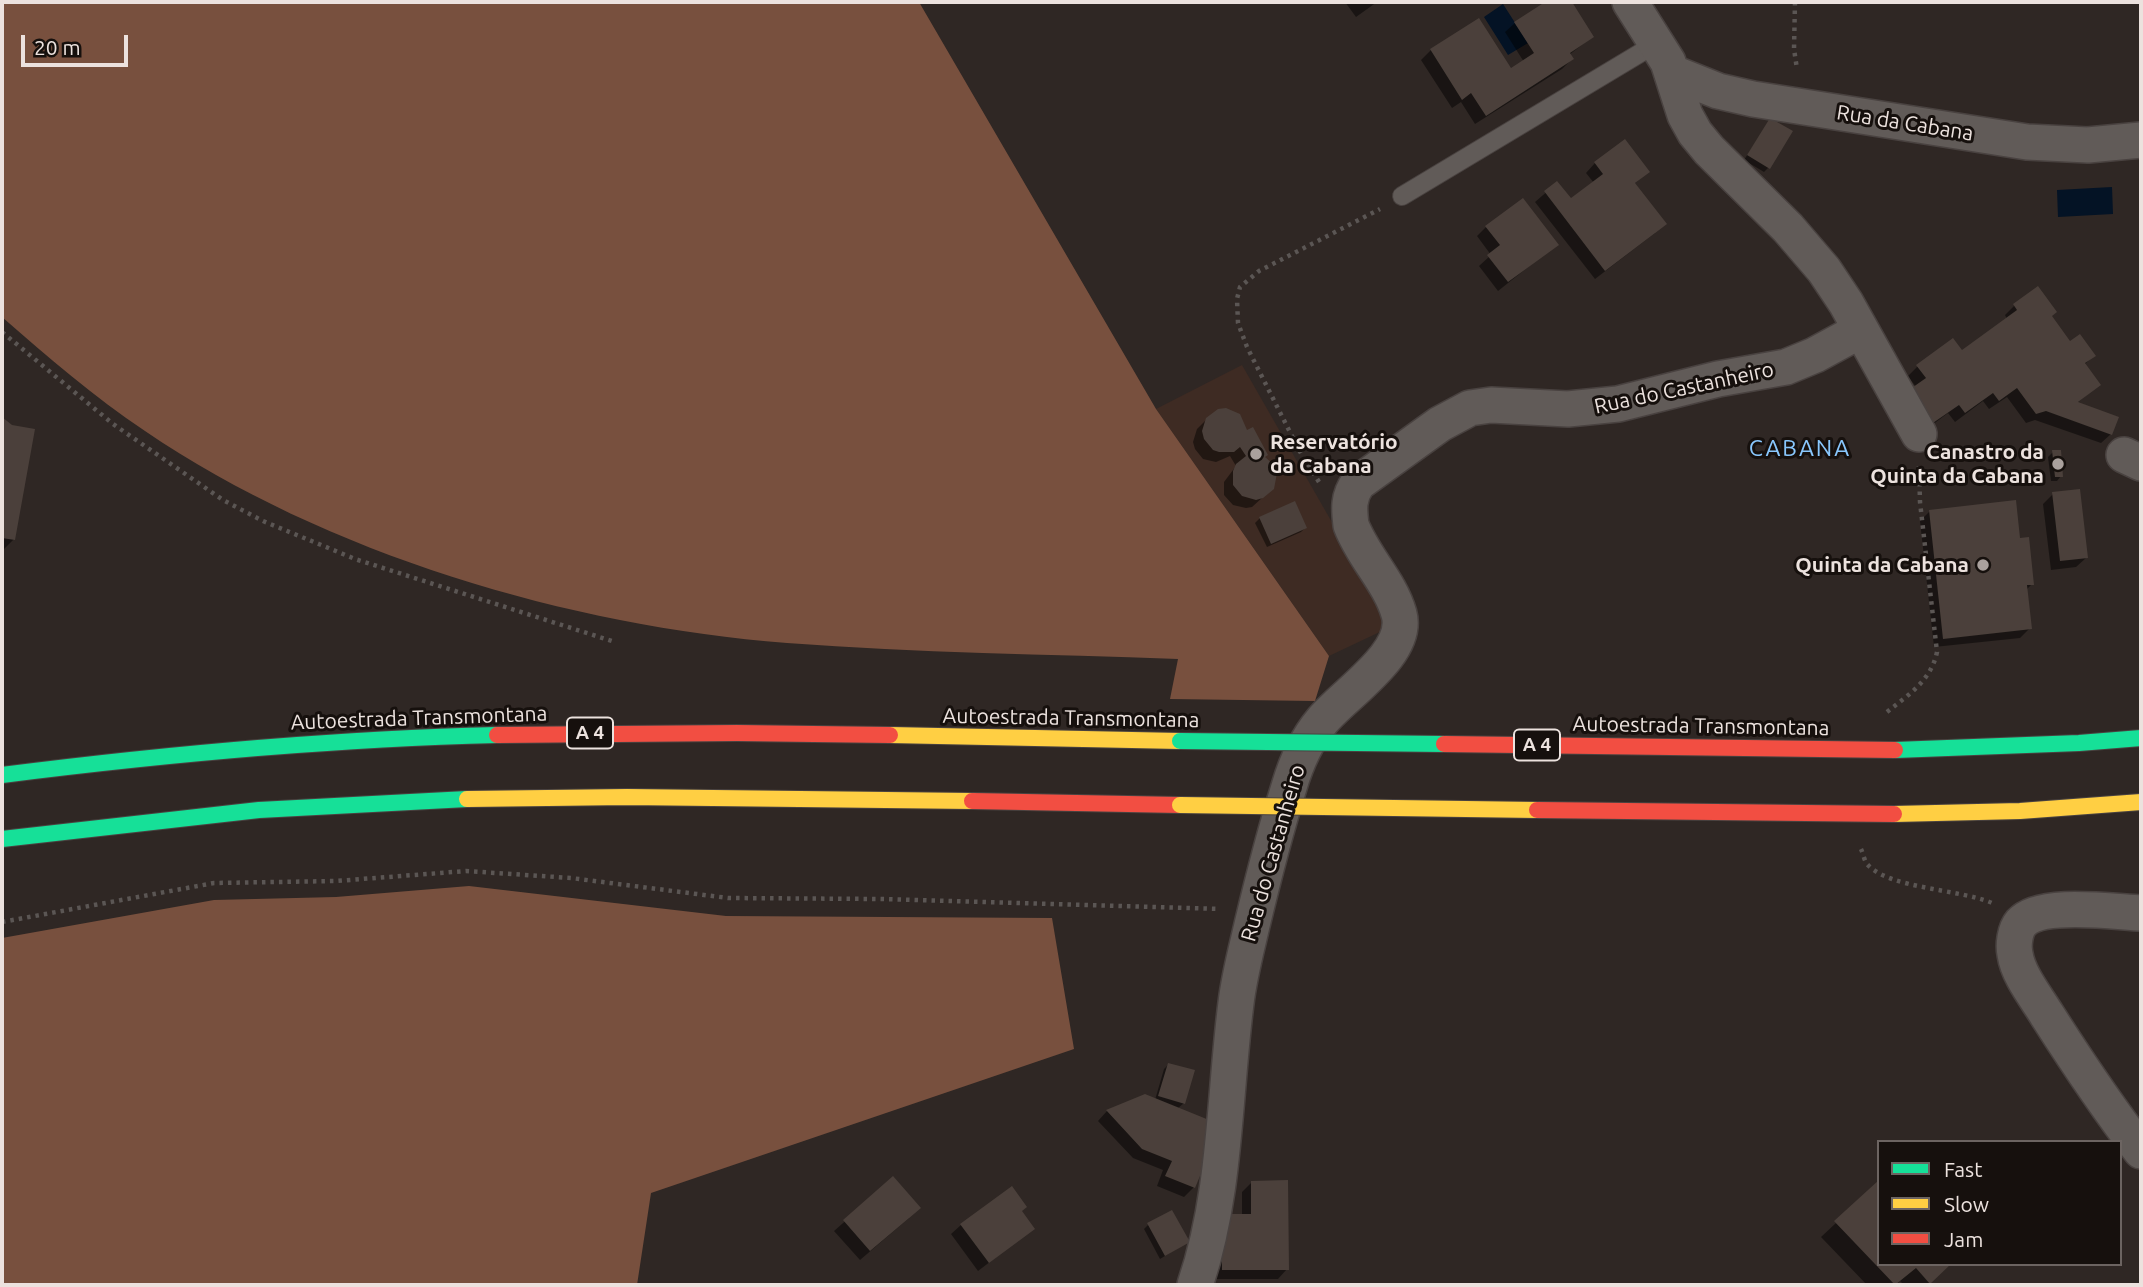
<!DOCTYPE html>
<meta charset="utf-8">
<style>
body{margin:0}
#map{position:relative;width:2143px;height:1287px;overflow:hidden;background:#2f2724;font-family:Ubuntu,sans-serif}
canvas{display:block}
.frame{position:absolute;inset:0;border:4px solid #ece2de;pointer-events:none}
.legend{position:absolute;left:1877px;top:1140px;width:245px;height:126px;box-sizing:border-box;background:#16100d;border:2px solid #6c6461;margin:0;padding:9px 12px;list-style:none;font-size:21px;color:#ece2de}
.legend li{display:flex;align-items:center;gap:14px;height:35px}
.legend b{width:35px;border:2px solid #6c6461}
.scale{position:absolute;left:21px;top:35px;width:107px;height:32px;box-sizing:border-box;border:4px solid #ece2de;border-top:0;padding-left:9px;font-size:21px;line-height:24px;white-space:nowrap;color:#ece2de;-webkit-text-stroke:5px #16100d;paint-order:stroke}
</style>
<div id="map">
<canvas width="2143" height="1287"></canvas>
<div class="frame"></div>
<ul class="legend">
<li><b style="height:9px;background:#16e098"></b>Fast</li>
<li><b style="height:9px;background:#ffcf43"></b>Slow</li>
<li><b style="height:9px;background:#f24e42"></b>Jam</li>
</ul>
<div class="scale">20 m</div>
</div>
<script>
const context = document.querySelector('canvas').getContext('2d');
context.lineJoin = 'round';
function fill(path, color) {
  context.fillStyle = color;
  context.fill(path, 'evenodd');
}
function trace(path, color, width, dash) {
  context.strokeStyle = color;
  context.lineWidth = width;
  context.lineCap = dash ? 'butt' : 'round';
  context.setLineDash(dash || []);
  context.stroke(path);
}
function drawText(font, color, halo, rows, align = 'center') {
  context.font = font + ' Ubuntu,sans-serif';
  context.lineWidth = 6;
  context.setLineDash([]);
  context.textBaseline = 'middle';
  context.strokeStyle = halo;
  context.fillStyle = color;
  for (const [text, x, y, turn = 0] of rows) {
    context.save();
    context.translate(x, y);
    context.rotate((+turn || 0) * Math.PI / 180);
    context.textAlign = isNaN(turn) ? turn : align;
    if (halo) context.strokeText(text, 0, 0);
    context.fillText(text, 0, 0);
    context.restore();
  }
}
const built = new Path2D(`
 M1242,365L1385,615L1384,630L1329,656L1156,409Z`);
const forest = new Path2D(`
 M2,2H919L1156,409L1329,656L1315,701L1170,699L1178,659C1048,654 917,653 787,643C569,626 326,554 145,431C94,397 48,357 2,317Z
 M469,886L726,916L1052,918L1074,1049L651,1193L637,1285H2V938L214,900L336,897Z`);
const water = new Path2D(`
 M1503,4L1528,43L1508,55L1484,17Z
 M2112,187L2113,214L2058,217L2057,190Z`);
const shadow = new Path2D(`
 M1345,2H1377L1356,17Z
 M1549,2H1570L1592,37L1569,55L1572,59L1562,69L1475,124L1461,102L1452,108L1421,60L1431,50L1510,70L1524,62L1505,32L1515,23Z
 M1770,120L1768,168L1764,172L1744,160Z
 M1595,163L1648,172L1634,184L1655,233L1595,279L1535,202L1557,183L1570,201L1594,183L1586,173Z
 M1486,227L1556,245L1498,291L1479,266L1491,255L1477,236Z
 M2014,306L2051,317L2070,344L2093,356L2084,365L2099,385L2077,403L2111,434L2101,443L2035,420L2026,423L2007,397L1989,409L1983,401L1955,422L1948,413L1920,434L1916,387L1908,376L1917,367L1961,352L2007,319L2005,315Z
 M1212,414L1247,432L1263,458L1273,488L1252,507L1246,508L1233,505L1224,495V482L1236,466L1230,456L1216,462L1203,459L1195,449L1193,442L1197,429Z
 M2,420L11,427L14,539L2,551Z
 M2053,452L2061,476L2057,481H2051L2048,457Z
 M2053,494L2086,558L2076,567L2051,570L2043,504Z
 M1929,512L2018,540L2032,584L2026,590L2030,628L2020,638L1934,647L1920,521Z
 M1260,518L1305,528L1301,532L1267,547L1255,523Z
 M1168,1065L1184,1103L1177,1109L1203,1145L1194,1187L1184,1197L1157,1186L1163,1170L1133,1158L1098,1121L1107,1111L1155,1100L1164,1069Z
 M893,1179L909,1218L860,1260L834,1231Z
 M1252,1182L1287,1269L1278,1279H1213V1226L1242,1216V1192Z
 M1020,1212L1033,1229L978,1271L951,1234L961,1225Z
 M1836,1223L1879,1264H1950L1927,1285H1904L1900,1281L1896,1285H1867L1821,1237Z
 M1148,1225L1188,1242L1160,1259L1144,1229Z`);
const building = new Path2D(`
 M1545,2H1572L1594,37L1570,53L1574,59L1486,116L1471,93L1462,100L1430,49L1479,18L1511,68L1534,53L1514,22Z
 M1770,118L1793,131L1770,169L1747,155Z
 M1625,139L1650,172L1635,183L1667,224L1605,271L1544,191L1557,181L1571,198L1603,174L1594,162Z
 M1523,198L1559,245L1508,282L1487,255L1500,245L1485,226Z
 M2038,286L2057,312L2052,316L2070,341L2080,334L2096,356L2085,363L2101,385L2078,402L2119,417L2112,435L2046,411L2036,414L2017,388L1999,401L1993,393L1965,413L1959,405L1930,425L1906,392L1926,378L1916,365L1953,338L1962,350L2017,310L2013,304Z
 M1226,408L1240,414L1247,430L1253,427L1268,455L1265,457L1275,466L1277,473L1274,489L1263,498L1256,500L1242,496L1233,485V471L1236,464L1246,456L1240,447L1234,452H1219L1213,450L1204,439L1202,431L1206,418L1218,409Z
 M2,417L12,425L35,429L15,540L2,538Z
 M2052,450H2061L2063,477H2055Z
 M2080,489L2088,558L2060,561L2052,492Z
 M2016,500L2020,538L2029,537L2034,585H2027L2032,629L1943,639L1929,510Z
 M1295,501L1307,528L1271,544L1259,517Z
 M1168,1063L1195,1070L1185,1104L1158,1096Z
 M1145,1094L1214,1122L1205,1144L1212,1147L1195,1188L1165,1176L1172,1161L1142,1149L1106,1110Z
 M893,1176L921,1208L870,1251L843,1220Z
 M1288,1180L1289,1270H1222V1214H1251V1181Z
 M1879,1180V1264H1951L1930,1284L1916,1268L1895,1285L1834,1221Z
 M1012,1186L1027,1207L1022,1211L1035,1229L989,1263L960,1224Z
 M1172,1210L1190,1242L1165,1256L1147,1223Z`);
const path = new Path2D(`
 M1795,2L1794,49L1797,69
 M2,332L113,424L223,500L263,521L355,559L615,642
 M1319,482L1299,450L1247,347L1238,323L1237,299L1240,287L1259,271L1380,209
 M1887,712C1908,695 1931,681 1937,652L1920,502L1919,466
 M1861,849C1863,853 1864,860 1867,864C1889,889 1960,889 1992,903
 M2,922L214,883L336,881L466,871L571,878L728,898L880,899L1220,909`);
const lane = new Path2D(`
 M1402,196L1657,43`);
const street = new Path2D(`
 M1630,2L1668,62L1685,115L1695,133L1709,150L1788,228L1824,270L1846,303L1919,434
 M1673,73L1718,91L1753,99L2027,142L2088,145L2141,140
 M2124,455L2141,463
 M2141,913C2114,912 2040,901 2021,923C2015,930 2013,945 2015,954C2018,975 2036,997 2047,1015C2077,1062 2107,1107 2141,1151
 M1195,1285C1226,1194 1224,1097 1236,1003C1239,977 1246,951 1252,925C1263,879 1275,832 1289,787C1296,763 1306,740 1322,721C1344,694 1410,653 1399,614C1390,582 1363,557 1351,525C1349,509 1348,497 1358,483L1440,424L1470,408L1491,405L1568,409L1618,404L1718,379L1786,367L1815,355L1861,330`);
const fast = new Path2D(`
 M1895,750L2079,743L2141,738
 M2,775C167,754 331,739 497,735
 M2,839L259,810L467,799`);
const slow = new Path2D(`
 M890,735L1180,741
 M467,799L627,797L972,801
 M1894,814L2020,811L2141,802`);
const jam = new Path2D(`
 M497,735L737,733L890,735
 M972,801L1180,805`);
const fastBridge = new Path2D(`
 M1180,741L1444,744`);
const slowBridge = new Path2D(`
 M1180,805L1537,810`);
const jamBridge = new Path2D(`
 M1444,744L1895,750
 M1537,810L1894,814`);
const markers = [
 [1256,454,7,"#aaa19d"],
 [2058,464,7,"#aaa19d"],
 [1983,565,7,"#aaa19d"]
];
const shields = [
 [590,733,46],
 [1537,745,46]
];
const shieldNames = [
 ["A 4",590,733],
 ["A 4",1537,745]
];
const streetNames = [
 ["Rua da Cabana",1905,123,9],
 ["Rua do Castanheiro",1684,388,-12],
 ["Autoestrada Transmontana",419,718,-2],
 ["Autoestrada Transmontana",1071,718,1],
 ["Autoestrada Transmontana",1701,726,1],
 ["Rua do Castanheiro",1273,853,-74]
];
const poiNames = [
 ["Reservatório",1270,442,"left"],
 ["da Cabana",1270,466,"left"],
 ["Canastro da",2044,452],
 ["Quinta da Cabana",2044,476],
 ["Quinta da Cabana",1969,565]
];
const neighbourhoodNames = [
 ["CABANA",1800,448]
];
fill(built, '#3e2b23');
fill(forest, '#78503e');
fill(water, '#041325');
fill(shadow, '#0007');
fill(building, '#4b403b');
trace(lane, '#494240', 20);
trace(street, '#494240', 38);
trace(fast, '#494240', 18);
trace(slow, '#494240', 18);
trace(jam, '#494240', 18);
trace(path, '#5b5654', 4.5, [3.5, 5]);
trace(lane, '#615b58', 18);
trace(street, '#615b58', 35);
trace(fast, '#16e098', 16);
trace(slow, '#ffcf43', 16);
trace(jam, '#f24e42', 16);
trace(fastBridge, '#494240', 18, []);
trace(slowBridge, '#494240', 18, []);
trace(jamBridge, '#494240', 18, []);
trace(fastBridge, '#16e098', 16);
trace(slowBridge, '#ffcf43', 16);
trace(jamBridge, '#f24e42', 16);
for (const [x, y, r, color] of markers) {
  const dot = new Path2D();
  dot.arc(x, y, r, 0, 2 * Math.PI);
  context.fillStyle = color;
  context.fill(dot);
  trace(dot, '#16100d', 2.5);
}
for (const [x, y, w] of shields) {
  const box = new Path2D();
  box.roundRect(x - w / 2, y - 15.5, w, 31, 5);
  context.fillStyle = '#16100d';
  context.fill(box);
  trace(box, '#ece2de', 2);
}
drawText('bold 19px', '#ece2de', null, shieldNames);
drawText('21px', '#ece2de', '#16100d', streetNames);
drawText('bold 21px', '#ece2de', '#16100d', poiNames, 'right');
context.letterSpacing = '2px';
drawText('23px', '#89c7fd', '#16100d', neighbourhoodNames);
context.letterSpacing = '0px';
</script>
